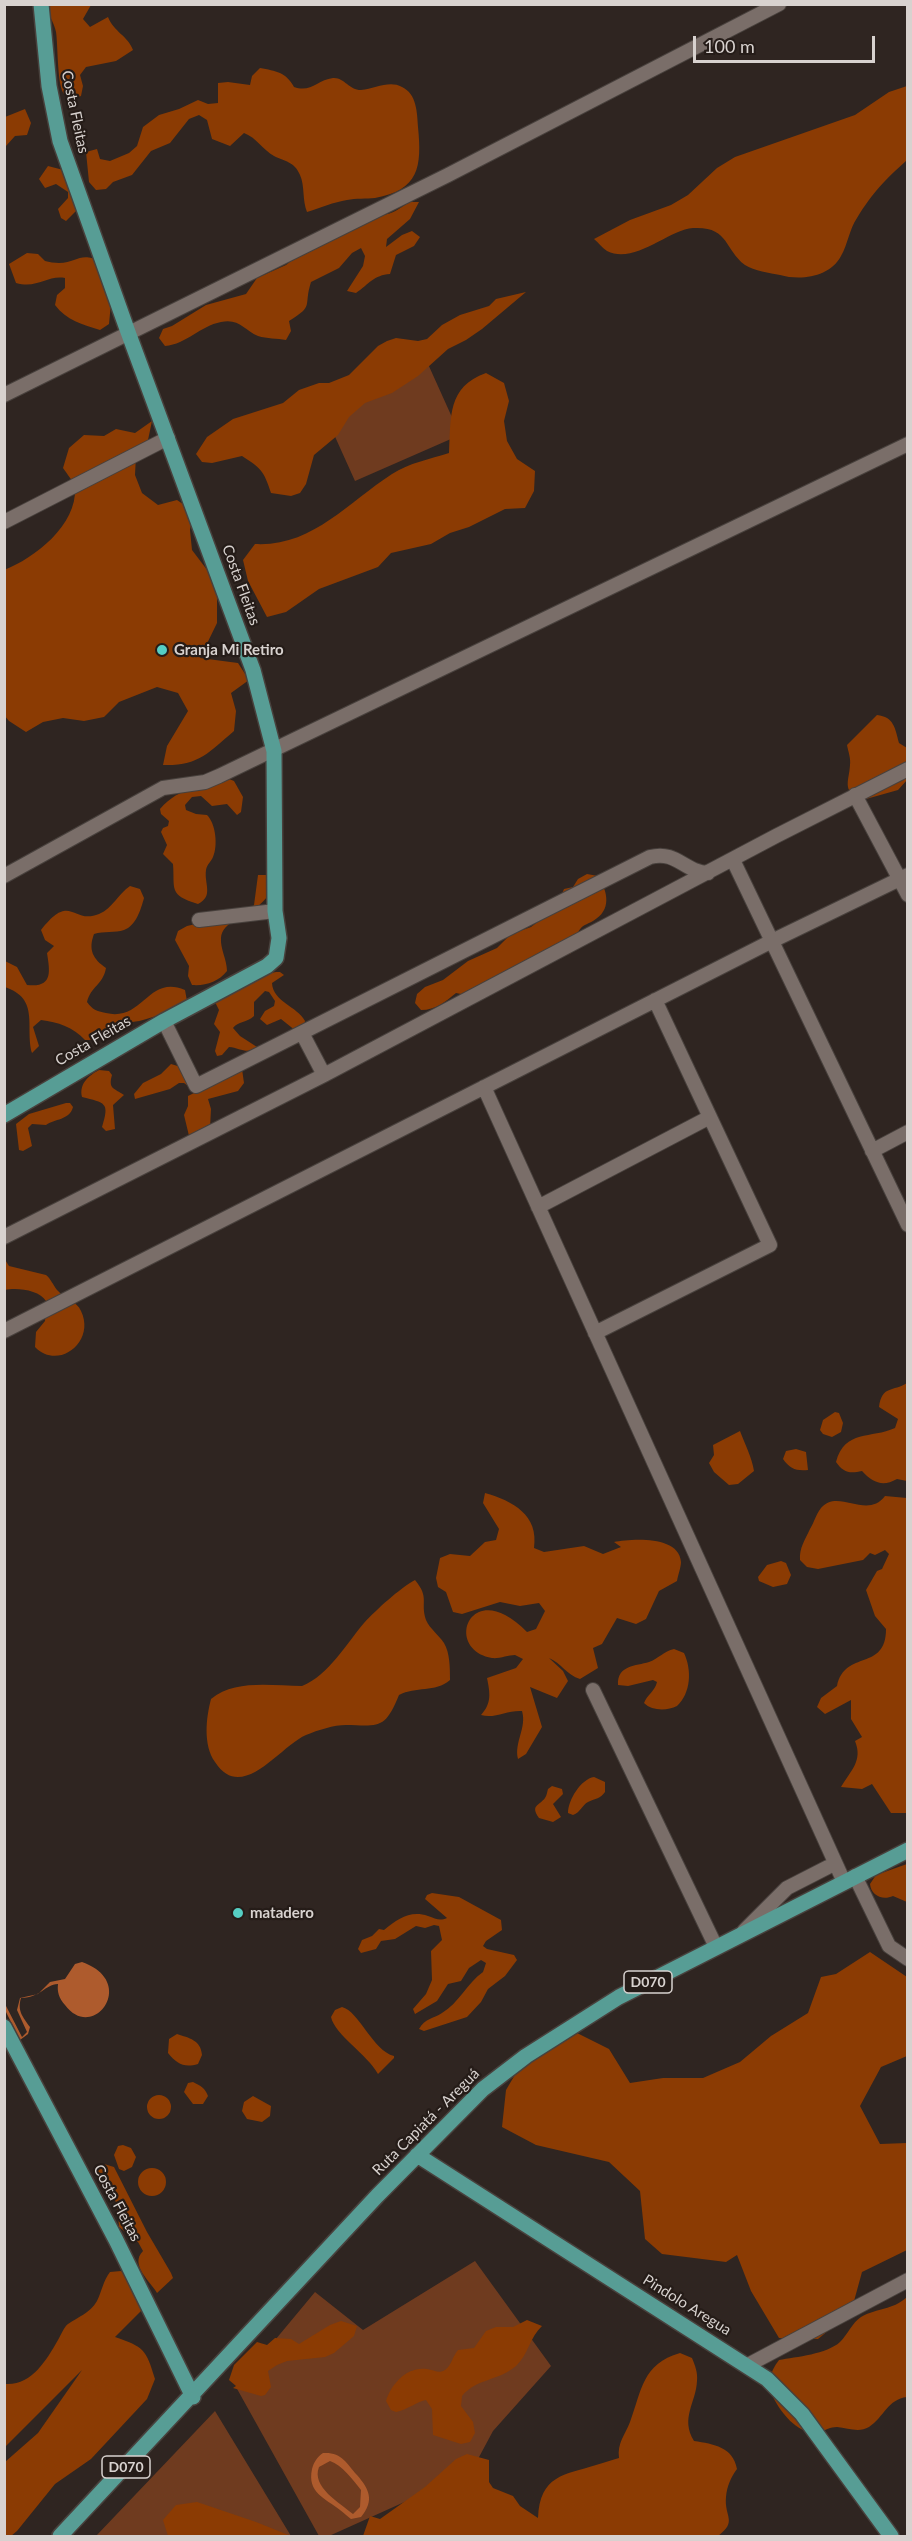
<!DOCTYPE html>
<meta charset="utf-8">
<style>
body{margin:0}
#map{position:relative;width:912px;height:2541px;overflow:hidden;background:#2f2521;font-family:Lato,sans-serif}
canvas{display:block}
.frame{position:absolute;inset:0;border:6px solid #d8d2cf;pointer-events:none}
.scale{position:absolute;left:693px;top:36px;width:182px;height:27px;box-sizing:border-box;border:3px solid #d8d2cf;border-top:0;padding-left:8px;font-size:18px;line-height:21px;white-space:nowrap;color:#d8d2cf;-webkit-text-stroke:4px #251c18;paint-order:stroke}
</style>
<div id="map">
<canvas width="912" height="2541"></canvas>
<div class="frame"></div>
<div class="scale">100 m</div>
</div>
<script>
const context = document.querySelector('canvas').getContext('2d');
context.lineJoin = 'round';
function fill(path, color) {
  context.fillStyle = color;
  context.fill(path, 'evenodd');
}
function trace(path, color, width, dash) {
  context.strokeStyle = color;
  context.lineWidth = width;
  context.lineCap = dash ? 'butt' : 'round';
  context.setLineDash(dash || []);
  context.stroke(path);
}
function drawText(font, color, halo, rows, align = 'center') {
  context.font = font + ' Lato,sans-serif';
  context.lineWidth = 4.5;
  context.setLineDash([]);
  context.textBaseline = 'middle';
  context.strokeStyle = halo;
  context.fillStyle = color;
  for (const [text, x, y, turn = 0] of rows) {
    context.save();
    context.translate(x, y);
    context.rotate((+turn || 0) * Math.PI / 180);
    context.textAlign = isNaN(turn) ? turn : align;
    if (halo) context.strokeText(text, 0, 0);
    context.fillText(text, 0, 0);
    context.restore();
  }
}
const green = new Path2D(`
 M428,364L460,435L355,481L323,410Z
 M475,2261L551,2366L493,2431L471,2472L329,2536H319L236,2387L315,2292L363,2330Z
 M215,2411L291,2536H96Z`);
const forest = new Path2D(`
 M46,5H91L83,19L90,27L108,17C114,32 128,36 133,50L116,61L86,67L80,75L83,86L81,96L72,99C69,98 66,97 64,94C57,86 58,44 56,32C54,22 48,15 46,5Z
 M260,68C276,71 286,72 294,87C311,93 317,80 333,78C344,77 349,90 361,90C375,89 389,80 402,87C417,94 417,113 418,127C422,167 419,190 375,198C366,199 356,198 347,200C334,202 320,208 307,212C302,200 305,186 300,175C295,162 284,161 274,156C263,150 257,138 244,133L230,146L212,139L207,120L199,115L189,119L170,143L151,151L132,175L113,182L106,189L96,190L89,182L86,152L97,149L100,159L110,161L129,153L137,146L143,127L159,115L179,109L198,100L208,104L218,103V83L228,82L250,85L252,76Z
 M907,86V160C885,180 873,192 857,218C849,230 848,244 841,256C830,277 801,281 780,275C770,273 754,271 745,265C724,249 729,226 693,228C668,230 634,265 607,251C602,248 598,242 594,239L630,220L671,205L688,195L717,168L735,157L855,115L889,92Z
 M25,109L31,123L27,135L15,136L6,146L5,117Z
 M48,166L71,172L77,210L66,221L61,218L58,209L68,198V192L56,184L45,188L39,179Z
 M409,202H419L410,219L387,239L386,247L402,235L412,231L420,237L414,246L396,255L390,274C374,275 369,284 356,293L347,291L363,266L365,256L361,248L352,253L339,268L311,282C303,307 315,305 289,321L291,331L286,340C277,338 267,339 258,336C244,330 239,318 221,322C200,326 187,344 165,346L159,338L163,329L172,326L206,305L246,294L257,278L286,265L309,246L371,213C388,218 396,211 409,202Z
 M27,253L38,254L45,261C49,262 55,263 59,263C78,262 81,251 101,262L111,303L109,324L100,330C83,325 66,320 55,305L57,295L65,288V278C47,275 38,289 16,283L9,264Z
 M526,292L482,329L466,340L448,349L418,376L392,393L365,403L349,417L338,435L314,455L306,484L300,493L291,496L271,493C264,471 261,468 242,456L212,463L202,462L196,454L207,437L233,419L283,403L299,390L319,383H329L349,375L378,346L387,341L396,338L418,341L427,339L442,325L460,315L489,306L496,299Z
 M486,373L504,383L509,401L504,421L507,441L517,459L535,471L534,491L525,508L505,509L469,527L450,533L431,544L391,553L378,567L319,589L286,612L267,617L248,581L243,560L255,544C312,547 347,503 392,474C409,463 430,459 449,453C451,417 447,387 486,373Z
 M152,421L148,440L136,455L135,475L142,493L158,505L177,500L193,511L190,530L192,550L217,583V623L200,658L238,663L249,680L231,693L236,711L234,731C208,753 199,766 163,765L167,746L188,711L178,693L157,687L119,702L104,717L84,721L63,718L43,722L26,732L9,721L4,715V570C35,558 77,525 75,488C74,482 67,474 63,468L69,448L84,435L104,436L116,429L135,433Z
 M877,715C894,717 895,728 899,743L907,748V780L898,790L859,801C842,788 849,782 850,765C851,758 848,751 847,745Z
 M229,779L234,781L243,797L241,812L237,815L227,804L212,806L201,796L192,797L185,805L186,810L196,814L207,815C216,824 218,846 213,857C211,862 207,864 206,870C204,884 214,896 198,904C168,895 175,889 173,864L163,854L167,845L161,832L163,828L168,826L169,821L161,814L160,809C181,785 201,789 229,779Z
 M587,874L598,876C608,892 612,910 593,921C590,923 583,925 581,928C576,933 577,940 577,946L570,954L560,955L466,995L456,993C445,1002 436,1010 421,1010L415,1003L417,994L425,987L443,980L468,961L497,948L511,934L531,927L540,920L556,907L564,889L573,887L578,879Z
 M258,875H268L270,894C265,899 261,904 256,908C245,917 222,922 221,938C220,948 227,960 227,971C218,982 206,986 192,985L188,976L189,966L175,940L178,931L187,926L248,912L254,905Z
 M130,886L140,889L144,898C141,909 136,926 124,930C115,933 104,931 94,934C88,950 93,959 106,968C103,985 91,986 87,1002C93,1010 96,1011 106,1013C143,1022 148,974 185,990L187,1001C173,1009 159,1016 143,1020C138,1022 133,1021 129,1023C114,1032 104,1041 85,1040C73,1027 58,1022 41,1020L33,1027L39,1046L32,1053C25,1026 40,999 5,987V961L17,967L27,985C53,988 50,972 47,953L54,946L45,940L41,930C71,891 72,925 99,914C113,908 118,894 130,886Z
 M276,972H280L284,975L272,983C273,1002 297,1006 305,1021L304,1026L296,1031L281,1019L267,1025L260,1019L265,1011L274,1006L275,1001L269,992L265,991L254,1002V1016C247,1023 238,1021 233,1028L240,1036L257,1047C248,1055 240,1048 229,1047L222,1055L217,1056L215,1051L220,1032L214,1024L219,1010L215,1002L266,974Z
 M171,1064L181,1067L192,1089L184,1083H179L170,1089L135,1099L134,1094L143,1083L161,1074Z
 M242,1069L244,1083L238,1091L208,1099L211,1109L210,1128L190,1140L184,1115L188,1106V1096Z
 M99,1070L109,1071L112,1075C108,1089 114,1088 124,1095L113,1105L115,1129L106,1131L102,1127C110,1102 105,1103 82,1097C79,1084 88,1076 99,1070Z
 M66,1103H70L73,1107C70,1120 54,1119 46,1125L32,1124L28,1128L32,1146L23,1151L19,1150L16,1124L29,1114Z
 M4,1258L9,1266L46,1275C51,1279 53,1285 57,1290C64,1298 77,1301 81,1311C96,1342 58,1371 35,1347L36,1332L45,1321L46,1301C40,1290 16,1287 5,1290Z
 M907,1383V1481L897,1479C883,1487 873,1483 862,1471C849,1474 843,1472 836,1462C845,1429 871,1439 895,1428L898,1419L879,1407C882,1385 893,1392 907,1383Z
 M835,1412L839,1413L843,1423L841,1432L832,1437L823,1434L820,1430L823,1420Z
 M740,1431C745,1444 752,1458 754,1471L738,1484L729,1485L714,1472L709,1463L714,1455L713,1445Z
 M796,1449L806,1452L808,1470C796,1471 790,1469 783,1459L786,1451Z
 M485,1493C513,1501 539,1515 534,1548L544,1552L584,1546L603,1554L621,1547L614,1542C631,1539 679,1535 681,1562C681,1567 678,1575 677,1581L659,1591L646,1619L636,1624L617,1618L602,1644L593,1648L598,1668L580,1679C567,1675 561,1663 549,1658L563,1671L568,1681L557,1698L530,1687L542,1727L526,1754L518,1759C514,1742 527,1728 522,1711C507,1710 495,1719 481,1715C492,1703 490,1693 487,1678L516,1668L523,1659L515,1655C508,1655 499,1659 492,1658C442,1649 471,1574 527,1632L536,1629L545,1611L539,1603L520,1606L500,1602L462,1614L453,1612L446,1592L438,1587L436,1578L440,1558L450,1554L470,1556L485,1542L496,1540L499,1529L483,1503Z
 M885,1496L907,1498V1813H891L872,1784L862,1789L841,1787C851,1770 863,1761 855,1741L862,1737L851,1719V1700L825,1714L817,1707L821,1698L837,1686C845,1649 886,1672 886,1629L875,1616L866,1590L877,1571L882,1569L889,1554L885,1550L875,1555L870,1553L863,1560L818,1569L807,1567L800,1560C799,1548 805,1540 810,1529C814,1523 816,1514 821,1508C838,1488 867,1520 885,1496Z
 M781,1561L786,1563L791,1575L787,1584L773,1587L759,1581L758,1577L767,1565Z
 M415,1580C430,1598 420,1602 426,1620C430,1629 438,1634 444,1643C450,1653 450,1668 450,1680C435,1693 416,1686 399,1695C385,1729 380,1726 346,1725C334,1725 318,1730 306,1735C280,1746 242,1804 215,1762C203,1745 206,1718 211,1699C235,1679 272,1686 302,1686C329,1675 346,1644 364,1623C377,1609 399,1589 415,1580Z
 M674,1649L684,1653C692,1670 691,1693 677,1706C667,1711 652,1711 644,1703C647,1695 655,1691 657,1682L653,1680L628,1686L618,1685C617,1665 636,1666 649,1662C658,1659 664,1651 674,1649Z
 M594,1777L605,1782V1792C600,1799 596,1798 588,1802C582,1805 581,1812 573,1815L568,1813C568,1800 581,1779 594,1777Z
 M552,1786L562,1789L563,1794L553,1804L561,1817L553,1822L539,1818C530,1805 539,1806 545,1798C547,1795 547,1792 548,1789Z
 M907,1864V1902L893,1896C882,1901 871,1895 870,1884L876,1875Z
 M432,1893L459,1897L501,1920L502,1930L486,1941L483,1946L487,1949L514,1955L517,1960L505,1976L488,1989L481,2002L467,2017L424,2031L419,2029C425,2018 433,2019 442,2013C459,2003 467,1983 483,1972L486,1963L481,1960L469,1968L461,1981L448,1984L437,2001L415,2014L413,2009L426,1994L432,1980L431,1951L442,1940L439,1926L434,1925L425,1928L416,1926L395,1939L381,1941L376,1949L361,1953L358,1949L362,1940L372,1936L379,1929L384,1930C398,1919 410,1910 428,1916C436,1919 440,1921 447,1918L425,1899L427,1895Z
 M870,1952L907,1977V2056L881,2067L860,2106L880,2144L907,2143V2250L862,2272L851,2312L818,2339L779,2338L751,2291L737,2255L726,2262L662,2254L645,2239L640,2191L609,2162L536,2145L502,2127L506,2090L526,2056L573,2031L609,2049L630,2083L663,2078H703L740,2062L771,2036L808,2013L821,1977L836,1974Z
 M342,2007C359,2011 373,2051 394,2056V2058L378,2074C367,2054 335,2035 331,2017L335,2010Z
 M177,2034C189,2038 201,2040 202,2055L198,2064C184,2068 177,2064 168,2053L169,2039Z
 M193,2082C201,2086 205,2088 208,2096L203,2104H193L184,2092L188,2083Z
 M147 2107a12 12 0 1 1 24 0a12 12 0 1 1-24 0Z
 M253,2096L271,2106L270,2116L262,2122L247,2119L242,2111L244,2102Z
 M123,2145L131,2148L136,2157L132,2167L124,2171L119,2169L114,2155L118,2146Z
 M104,2164L114,2167L147,2232L171,2273L173,2278L157,2293C151,2282 129,2265 143,2251L138,2242L119,2227L117,2203L100,2185L97,2171Z
 M138 2182a14 14 0 1 1 28 0a14 14 0 1 1-28 0Z
 M121,2271L129,2278L148,2304L115,2337C144,2347 146,2349 155,2379L147,2399L91,2459L55,2484L17,2531L11,2536H5V2462L38,2433L82,2370L5,2447V2384C31,2386 46,2361 58,2340C61,2335 64,2327 68,2324C78,2317 90,2313 97,2301C102,2291 103,2281 110,2272Z
 M907,2297V2397C888,2399 884,2417 869,2427C859,2433 848,2428 837,2427C830,2427 826,2430 820,2432C800,2437 782,2414 774,2399C767,2384 769,2373 779,2360C796,2357 827,2354 840,2342C848,2334 852,2323 861,2317C879,2307 891,2311 907,2297Z
 M527,2320L542,2326C530,2337 528,2355 516,2366C499,2381 477,2378 462,2396L461,2406L473,2422L475,2433L470,2442L461,2444L433,2435L432,2409L426,2400C418,2401 407,2410 396,2412L391,2410L386,2401C391,2384 407,2366 427,2369C434,2370 439,2374 445,2370C452,2365 452,2357 458,2350L474,2348L486,2331L496,2327H513Z
 M341,2321L357,2326L354,2336L334,2353L325,2357L287,2361L277,2365L268,2371L271,2387L265,2395L261,2396L233,2388L236,2386L229,2380L234,2365L257,2342L267,2345L275,2338L291,2339L299,2344L330,2325Z
 M680,2353L692,2358C695,2365 698,2373 697,2381C696,2403 680,2418 694,2441C714,2444 733,2447 737,2469C731,2477 727,2486 726,2497C724,2517 738,2521 718,2536H363L370,2516L380,2519L425,2487L456,2459L467,2454L489,2460V2482L493,2488L513,2496L520,2506L538,2518C540,2475 564,2475 596,2465C604,2463 611,2460 619,2458C617,2443 625,2435 630,2422C642,2390 642,2364 680,2353Z
 M197,2502L256,2522L291,2536H168L163,2520L176,2505Z`);
const water = new Path2D(`
 M82,1962C139,1982 93,2043 65,2005C59,1998 57,1992 58,1984C44,1985 42,1997 21,1998C17,2011 23,2017 30,2027L28,2034L20,2040L5,2010V2004L22,2037L27,2032L17,2010L20,1998L38,1994L50,1982L65,1979L75,1964Z
 M323,2453C342,2452 346,2463 357,2475C369,2489 375,2500 361,2517L351,2519C347,2516 344,2513 340,2510C325,2498 307,2493 312,2469C314,2462 317,2457 323,2453ZM330,2461C342,2465 353,2480 361,2490L360,2507L353,2514C340,2503 311,2487 319,2467Z`);
const minor = new Path2D(`
 M4,395L448,175L779,4
 M4,522L168,438
 M855,795L908,895
 M733,860L908,1225
 M4,876L163,788L205,782L219,776L908,444
 M199,920L275,911
 M164,1021L196,1086L650,857C677,850 684,872 708,873
 M302,1033L324,1075
 M484,1087L844,1882
 M872,1151L908,1132
 M538,1207L710,1117
 M4,1237L324,1075L776,836L908,769
 M4,1331L772,941L908,875
 M595,1333L770,1245L655,1000
 M593,1690L716,1947
 M855,1876L889,1946L908,1959
 M744,1931L787,1888L828,1867
 M748,2365L908,2280`);
const major = new Path2D(`
 M4,1115L164,1021L267,966L276,958L279,938L275,911L274,751L253,670L128,332L60,141L49,86L41,4
 M4,2027L116,2240L193,2397
 M417,2155L767,2379L802,2414L891,2536
 M60,2536L377,2196L483,2089L526,2056L619,1997L908,1850`);
const markers = [
 [162,650,6,"#56cec3"],
 [238,1913,6,"#56cec3"]
];
const shields = [
 [648,1982,48],
 [126,2467,48]
];
const shieldNames = [
 ["D070",648,1982],
 ["D070",126,2467]
];
const streetNames = [
 ["Costa Fleitas",75,112,78],
 ["Costa Fleitas",241,585,70],
 ["Costa Fleitas",93,1041,-30],
 ["Ruta Capiatá - Areguá",426,2122,-45],
 ["Costa Fleitas",117,2203,62],
 ["Pindolo Aregua",687,2305,32]
];
const poiNames = [
 ["Granja Mi Retiro",174,650],
 ["matadero",250,1913]
];
fill(green, '#6f3b1f');
fill(forest, '#8b3b03');
fill(water, '#ae5b2d');
trace(minor, '#48413d', 16);
trace(major, '#48413d', 18);
trace(minor, '#7a6e69', 14);
trace(major, '#579d95', 15);
for (const [x, y, r, color] of markers) {
  const dot = new Path2D();
  dot.arc(x, y, r, 0, 2 * Math.PI);
  context.fillStyle = color;
  context.fill(dot);
  trace(dot, '#251c18', 2);
}
for (const [x, y, w] of shields) {
  const box = new Path2D();
  box.roundRect(x - w / 2, y - 11, w, 22, 4.5);
  context.fillStyle = '#251c18';
  context.fill(box);
  trace(box, '#d8d2cf', 1.5);
}
drawText('bold 14px', '#d8d2cf', null, shieldNames);
drawText('15px', '#d8d2cf', '#251c18', streetNames);
drawText('bold 15px', '#d8d2cf', '#251c18', poiNames, 'left');
</script>
